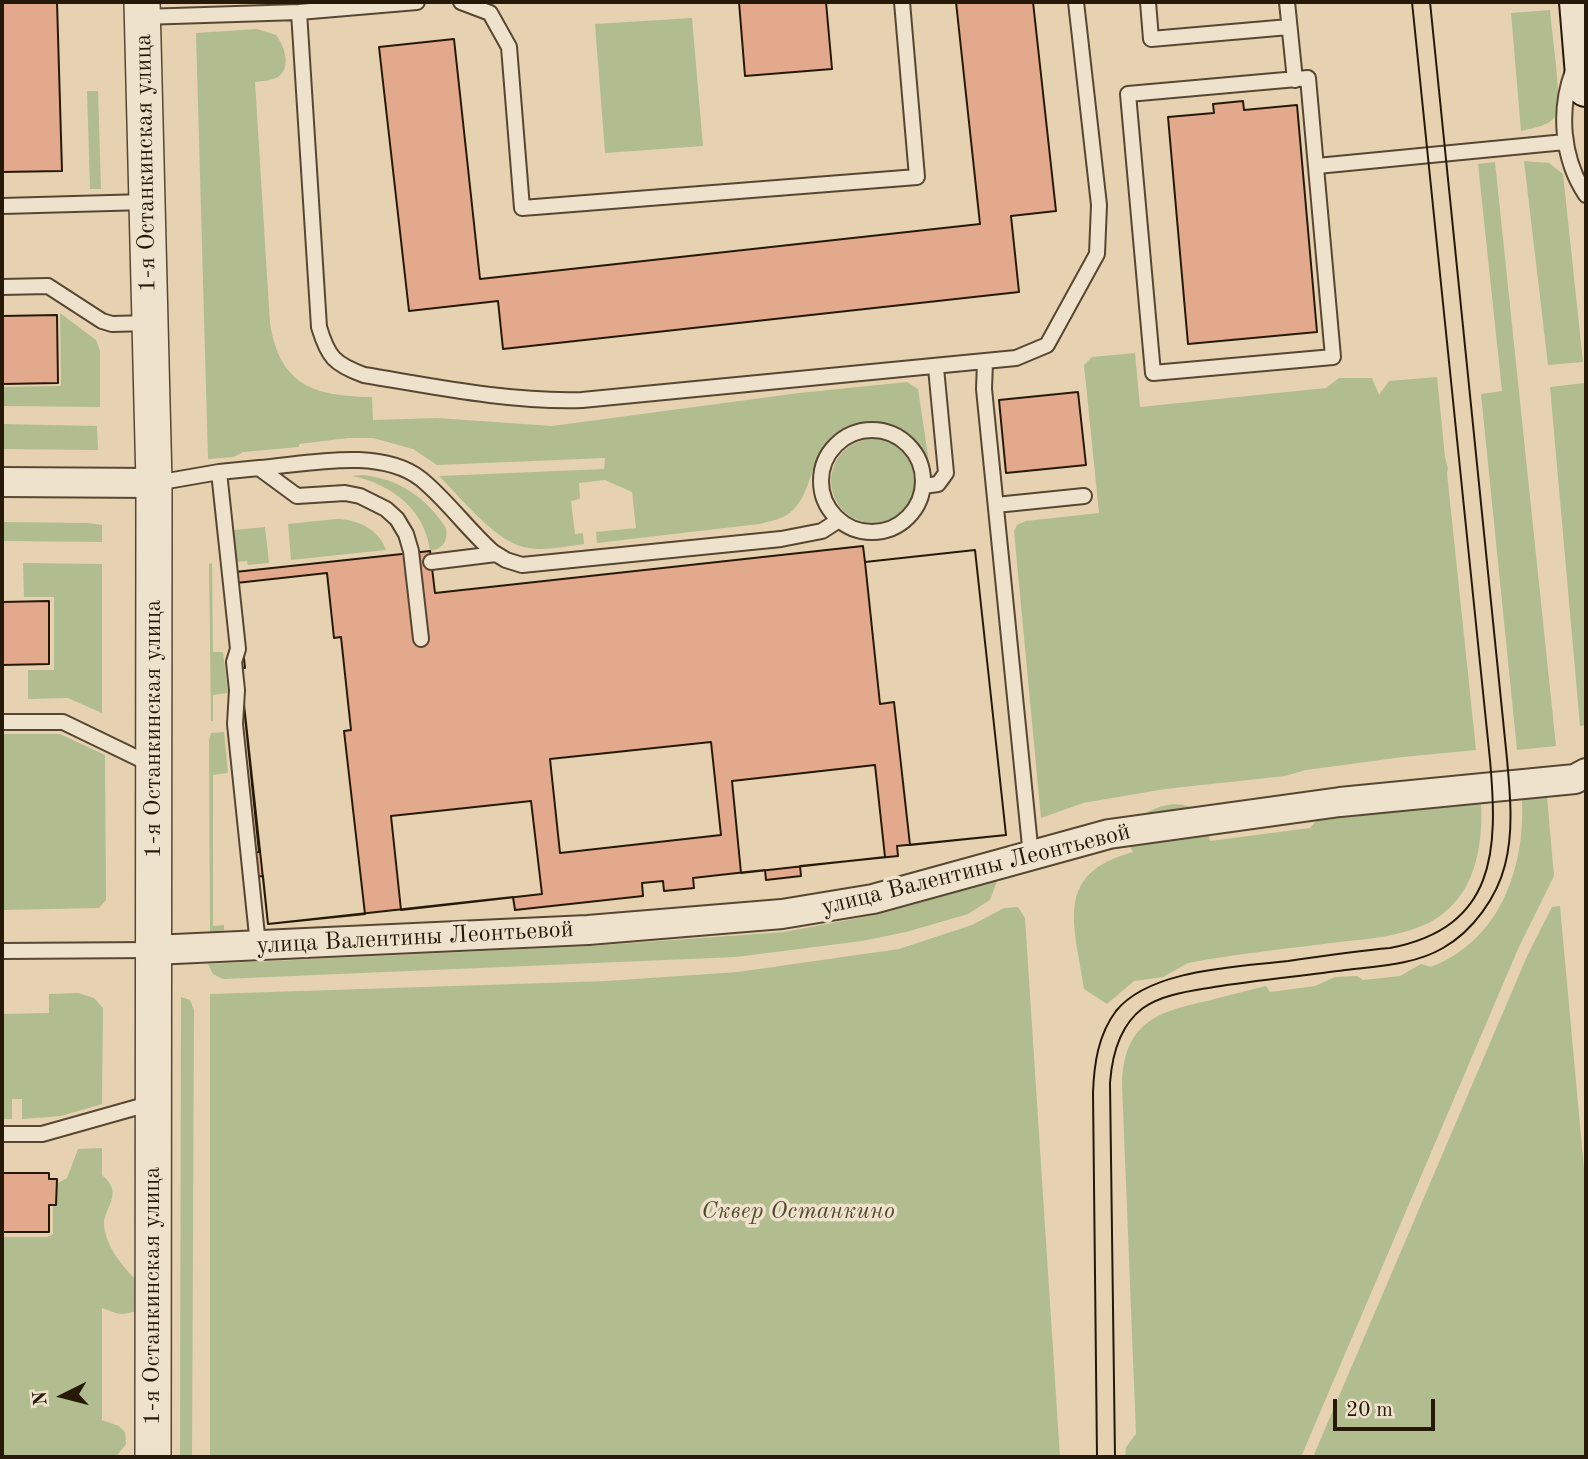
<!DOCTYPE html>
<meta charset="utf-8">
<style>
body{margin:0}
#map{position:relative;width:1588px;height:1459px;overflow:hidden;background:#e6d2b1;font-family:"Old Standard TT",serif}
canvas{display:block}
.frame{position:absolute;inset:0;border:4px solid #271908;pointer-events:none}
.north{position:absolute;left:28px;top:1361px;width:70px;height:70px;-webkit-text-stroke:5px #efe2cc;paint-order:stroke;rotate:264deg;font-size:19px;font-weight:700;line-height:28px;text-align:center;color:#271908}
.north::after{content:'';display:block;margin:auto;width:24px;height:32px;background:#271908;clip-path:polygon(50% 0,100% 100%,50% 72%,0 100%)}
.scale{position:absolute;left:1333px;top:1399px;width:102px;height:32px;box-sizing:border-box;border:4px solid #271908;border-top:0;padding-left:9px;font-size:21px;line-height:24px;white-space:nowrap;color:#271908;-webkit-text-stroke:5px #efe2cc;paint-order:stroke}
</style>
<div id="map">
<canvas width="1588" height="1459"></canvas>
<div class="frame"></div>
<div class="north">N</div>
<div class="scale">20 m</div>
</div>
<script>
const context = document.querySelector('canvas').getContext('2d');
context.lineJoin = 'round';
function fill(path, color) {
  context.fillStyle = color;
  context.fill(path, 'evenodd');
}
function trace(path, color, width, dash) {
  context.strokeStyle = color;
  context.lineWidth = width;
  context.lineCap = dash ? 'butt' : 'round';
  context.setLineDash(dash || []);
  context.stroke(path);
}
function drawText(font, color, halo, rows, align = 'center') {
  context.font = font + ' "Old Standard TT",serif';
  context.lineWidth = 7;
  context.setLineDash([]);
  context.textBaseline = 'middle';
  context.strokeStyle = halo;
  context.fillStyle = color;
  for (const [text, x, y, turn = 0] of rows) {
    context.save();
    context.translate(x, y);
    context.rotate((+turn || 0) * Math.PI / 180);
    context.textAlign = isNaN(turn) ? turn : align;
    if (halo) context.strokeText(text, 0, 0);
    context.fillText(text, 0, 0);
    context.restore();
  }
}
const green = new Path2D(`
 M1550,10C1551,28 1563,103 1556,115C1551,126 1532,128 1521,131L1511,13Z
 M692,18L703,146L605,153L595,24Z
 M257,29L276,35C284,45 292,67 278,77C271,81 262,81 255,82L270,323C280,386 314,396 372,397L373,420L437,418L552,426L799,393L907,382L918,389L930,469C923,448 913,430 889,424C860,416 830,428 818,456C810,474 808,495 793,510C785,519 770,521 759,524L597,543L596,532L636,528L632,492L605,480L579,483L580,499L571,501L575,534L583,533L584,544C567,546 546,551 529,548C496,544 462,498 439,476L604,469L605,458L437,465L413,449L373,438H348L299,444V447L243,452L234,457L208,459L196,33Z
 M87,91H98L101,189H90Z
 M1524,161L1549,163L1563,174L1583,362L1548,365Z
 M1495,162L1556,746L1517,750L1481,394L1502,391L1478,164Z
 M60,313L96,340L100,351V407L2,406V387L61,386Z
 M1135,353L1140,407L1326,388L1339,378H1372L1379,395L1389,381L1437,377L1445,457L1448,468L1447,473L1476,750L1403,757L1306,770L1285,776L1165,789L1083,803L1041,818L1014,531L1017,525L1026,521L1099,513L1084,365L1092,357Z
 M1585,383L1586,725L1580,726L1550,387Z
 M2,424L97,426L98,450L2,449Z
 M831 481a42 42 0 1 1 84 0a42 42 0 1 1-84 0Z
 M362,475C398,478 427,498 446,528C448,541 444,548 430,551C425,509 391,484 352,476Z
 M336,519C357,519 379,529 386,550L291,560L288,524Z
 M2,522L87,523L102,525V542L2,541Z
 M265,527L269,563L248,565L247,561L236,562L234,530Z
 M23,563L102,564V713L68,698L28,699V670H54V597H24Z
 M212,563L213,652H223L228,693L213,695V721H211L209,564Z
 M224,732L228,773L213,775V926L224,925V930L210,932L209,740L211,733Z
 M2,734H60L105,755L106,900L99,908L2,910Z
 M1547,797L1554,876L1518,949L1301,1457H1125L1126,1447L1136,1434L1122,1084C1124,1024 1155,1012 1207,1001C1226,996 1246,991 1266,986L1270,992L1315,986L1335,977L1357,976L1363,980L1400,976L1421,964L1431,967C1500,940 1525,869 1522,800Z
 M1432,802L1441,808L1481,802C1484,864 1467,918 1400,933C1378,939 1354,940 1331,943C1284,949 1235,954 1188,963L1163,977L1134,981L1107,1004L1084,989C1075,925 1052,874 1133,852L1129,844L1134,821C1164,797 1206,795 1210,841L1310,828L1323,813Z
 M997,881L990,900L968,914L906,932L862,941L736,957L223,979L213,974L208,964L590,946L784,932L875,915Z
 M1560,906L1586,1191V1457H1313L1528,954L1552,907Z
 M1018,907L1025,918L1060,1457H210V994L606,981L738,972L899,949L972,925L1004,908Z
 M78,993L94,998L103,1008L102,1104L61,1116L22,1119V1099H12V1119H2V1014L49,1013V994Z
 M181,997L190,1000L194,1010L192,1457H180Z
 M102,1148V1175C125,1194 103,1208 104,1225C106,1249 126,1270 141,1285L137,1311C117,1316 120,1314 102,1308V1420L119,1426L125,1432L126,1444L116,1457H2V1237H47L53,1234V1205H56V1184L67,1178L78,1149Z`);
const building = new Path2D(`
 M2,2H57L62,171L2,172Z
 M739,2H826L832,69L745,76Z
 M956,2H1033L1056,211L1011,216L1019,292L503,349L498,301L409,311L379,47L454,39L480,279L980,224Z
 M1243,101L1244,110L1297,105L1317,332L1188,344L1168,117L1214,113L1213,104Z
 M57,315L58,383L2,384V316Z
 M1078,392L1086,465L1006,473L999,400Z
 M863,546L865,562L975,550L1006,835L897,846L898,856L800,866L801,876L766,880L765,870L746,872L693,878L694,888L664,891L663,881L642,883L643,896L515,910L513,897L268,924L263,876L254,877L251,853L259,852L240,668H245L235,572L430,551L435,593Z
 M975,550L1006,835L910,845L894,702L880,704L865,562Z
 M327,573L334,638L341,637L351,730L344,731L365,914L268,924L240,668H245L236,583Z
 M49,601V664L2,665V602Z
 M711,742L721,835L560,853L550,759Z
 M875,765L885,857L741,873L732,781Z
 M531,801L542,894L401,910L391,816Z
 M2,1173H49V1179H57L56,1205H49V1232H2Z`);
const service = new Path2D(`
 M461,2L490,13L509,47L522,208L917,177L902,2
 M1148,2L1151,39L1289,27
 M1287,2L1295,80
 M299,12L319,327C328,357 334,364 364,375C437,387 508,402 582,400L1016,358L1047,345L1097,254L1099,205L1076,2
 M142,17L299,12L417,2
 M1573,71C1558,111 1562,159 1586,195
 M1308,78L1333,357L1153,373L1128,94Z
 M1317,166L1565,142
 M2,206L146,202
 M2,287L48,286L102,321L112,324L149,323
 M985,362L984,389L1031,856
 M821 481a51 51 0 1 1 102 0a51 51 0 1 1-102 0Z
 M259,468C308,464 380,447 421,479C447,500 468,530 493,552L506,560L522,565L781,539L822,531L839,520
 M219,472L238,649L234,662L237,690L235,724L258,945
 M156,483L219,472L259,468L297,496L345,493L360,496L386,509L397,519L406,534L411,551L421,639
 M923,486L938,484L946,473L936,368
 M996,505L1084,496
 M431,562L496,554
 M2,722H63L152,765
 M2,951L153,950
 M2,1134H42L152,1103`);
const minor = new Path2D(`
 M2,482L154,483
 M153,950L588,930L782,914L873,899L1109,834L1340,802L1575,779L1586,773`);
const tertiary = new Path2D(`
 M142,2L154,483L153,1457`);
const secondary = new Path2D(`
 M1579,2L1586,87`);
const tram = new Path2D(`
 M1097,1457L1093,1093C1094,1064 1098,1035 1116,1011C1150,969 1238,967 1288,961C1322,956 1356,951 1390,948C1497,927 1498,850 1490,760L1412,2
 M1115,1457L1110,1083C1112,1055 1119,1026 1143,1008C1163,994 1191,991 1214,987C1257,980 1302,976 1345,970C1378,966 1414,965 1443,948C1473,931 1497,897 1505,865C1514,830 1510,794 1507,759L1430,2`);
const streetNames = [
 ["1-я Останкинская улица",146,163,-91],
 ["1-я Останкинская улица",154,729,-90],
 ["улица Валентины Леонтьевой",976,870,-14],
 ["улица Валентины Леонтьевой",415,938,-3],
 ["1-я Останкинская улица",153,1296,-90]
];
const parkNames = [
 ["Сквер Останкино",798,1212]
];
fill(green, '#b1bd8f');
fill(building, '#e3a98c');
trace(building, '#271908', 2);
trace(service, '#574732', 18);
trace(minor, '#574732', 32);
trace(tertiary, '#574732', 38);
trace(secondary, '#271908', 42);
trace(service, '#efe2cc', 14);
trace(minor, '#efe2cc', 28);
trace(tertiary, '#efe2cc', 35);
trace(secondary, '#efe2cc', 38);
trace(tram, '#271908', 2);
drawText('24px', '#271908', '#efe2cc', streetNames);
drawText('italic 24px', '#504a30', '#efe2cc', parkNames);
</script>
